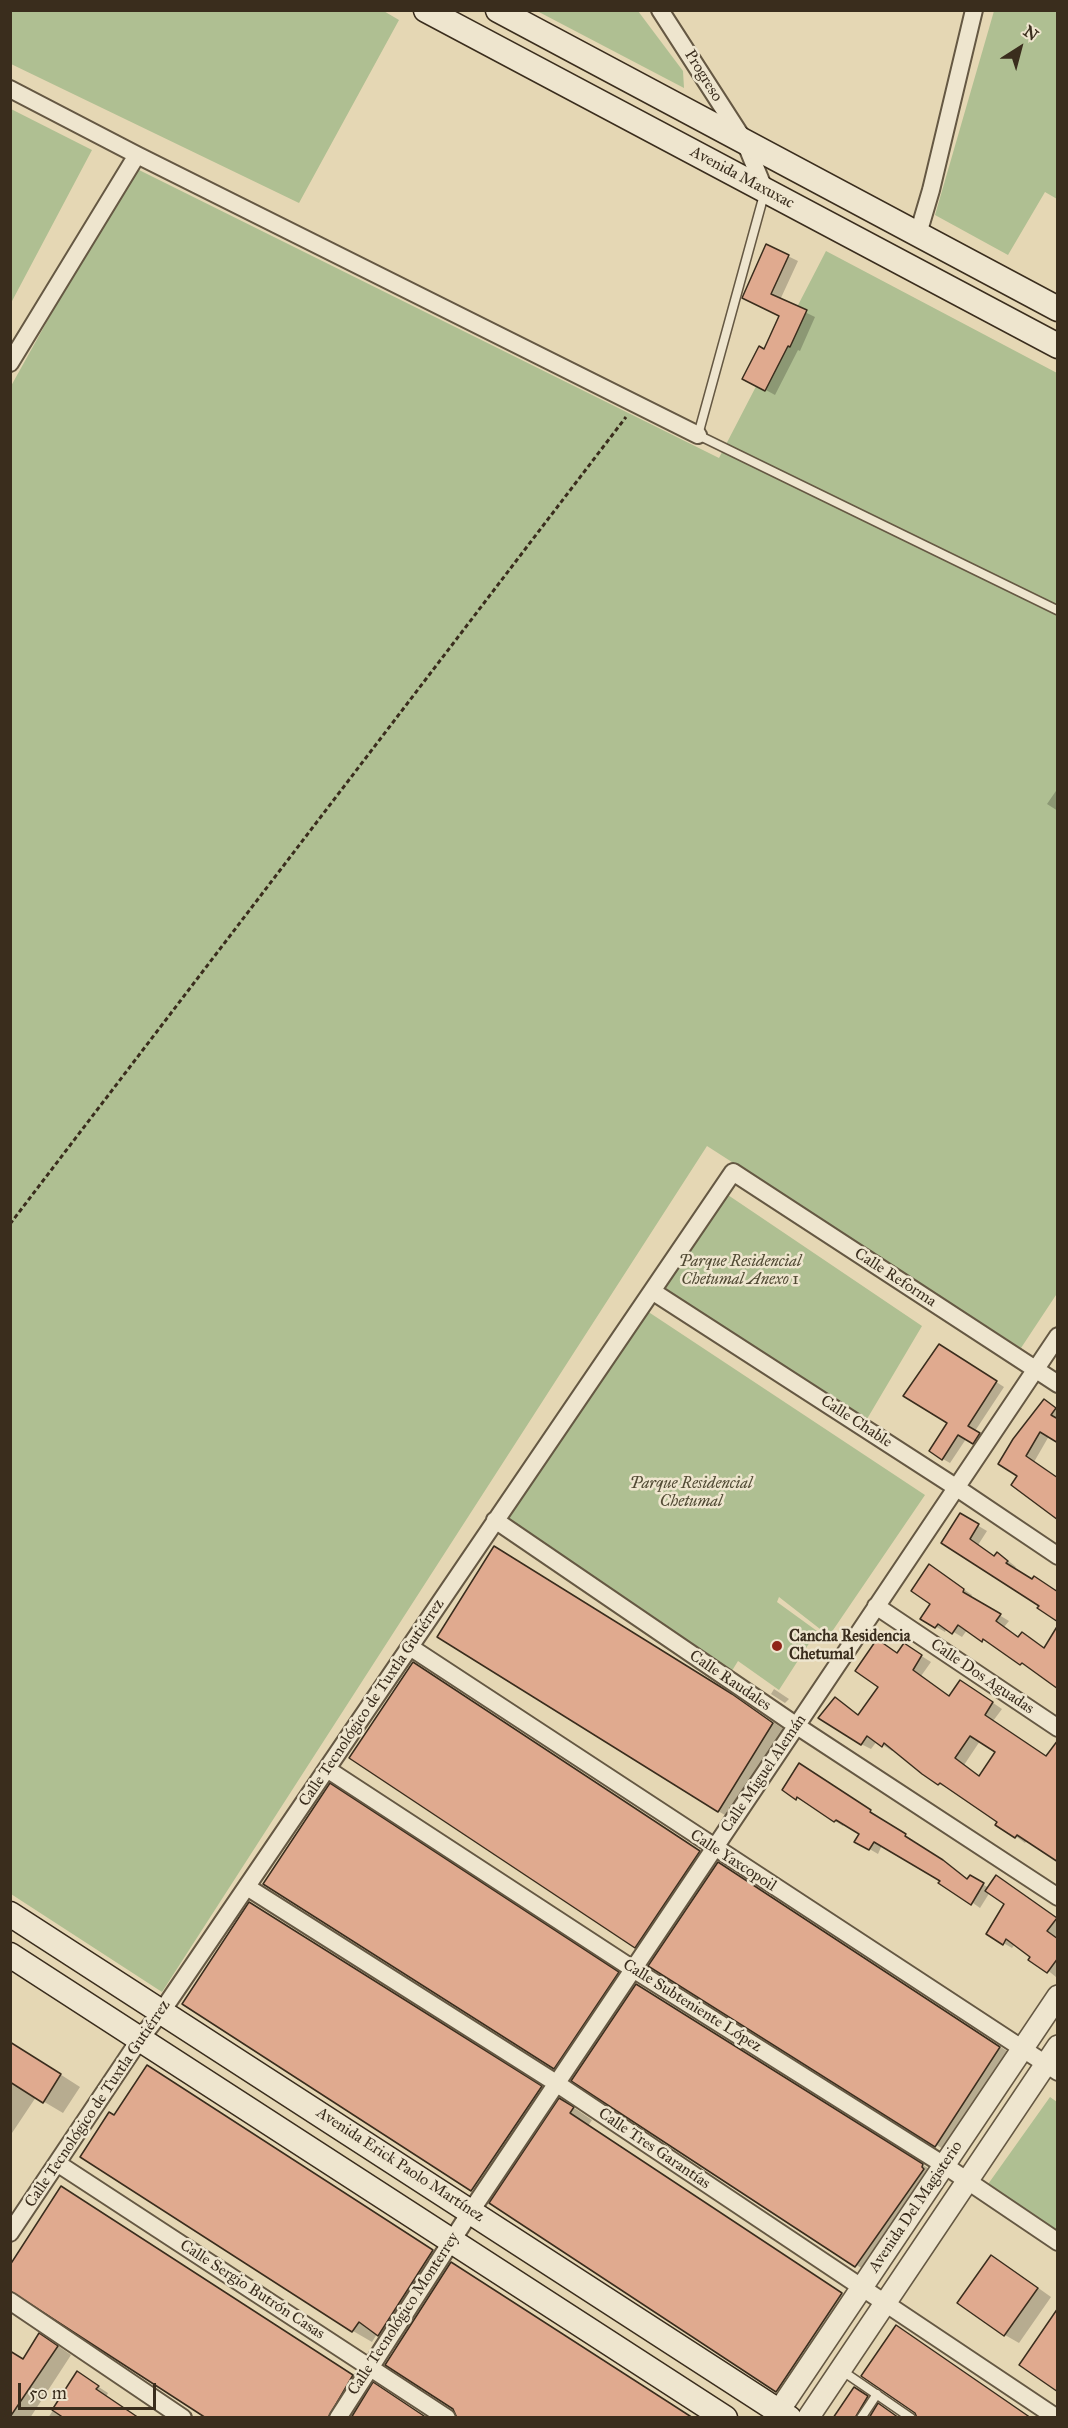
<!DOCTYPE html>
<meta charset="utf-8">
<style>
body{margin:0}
#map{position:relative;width:1068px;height:2428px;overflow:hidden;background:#e5d7b4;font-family:"IM FELL Great Primer",serif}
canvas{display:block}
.frame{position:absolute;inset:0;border:12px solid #3a2d1d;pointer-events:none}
.north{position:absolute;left:990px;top:18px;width:60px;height:60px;-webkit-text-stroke:4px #eee5ce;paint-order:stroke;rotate:36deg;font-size:16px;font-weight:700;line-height:24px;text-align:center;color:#3a2d1d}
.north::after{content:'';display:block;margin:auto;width:21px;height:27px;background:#3a2d1d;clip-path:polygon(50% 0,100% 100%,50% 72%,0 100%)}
.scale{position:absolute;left:18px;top:2383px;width:138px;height:27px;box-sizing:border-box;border:3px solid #3a2d1d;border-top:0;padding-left:8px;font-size:18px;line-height:21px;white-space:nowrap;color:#3a2d1d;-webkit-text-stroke:4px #eee5ce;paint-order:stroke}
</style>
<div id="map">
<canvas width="1068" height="2428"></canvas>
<div class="frame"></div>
<div class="north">N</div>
<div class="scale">50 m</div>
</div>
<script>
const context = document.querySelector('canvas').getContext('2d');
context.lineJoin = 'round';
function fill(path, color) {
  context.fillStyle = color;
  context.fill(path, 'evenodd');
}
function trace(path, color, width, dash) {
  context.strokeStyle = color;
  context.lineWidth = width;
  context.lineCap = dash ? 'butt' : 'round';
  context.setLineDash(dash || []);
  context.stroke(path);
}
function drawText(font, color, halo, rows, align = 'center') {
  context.font = font + ' "IM FELL Great Primer",serif';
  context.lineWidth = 5;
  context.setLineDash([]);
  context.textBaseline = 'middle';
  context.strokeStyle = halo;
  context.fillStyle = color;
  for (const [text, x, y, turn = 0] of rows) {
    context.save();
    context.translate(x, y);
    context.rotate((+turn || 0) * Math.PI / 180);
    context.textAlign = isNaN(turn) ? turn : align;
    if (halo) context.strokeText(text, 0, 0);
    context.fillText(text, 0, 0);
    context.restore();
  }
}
const green = new Path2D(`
 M382,10L399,20L299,203L11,64V11Z
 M537,11H638L683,71L684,88Z
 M994,11H1057V199L1045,192L1008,255L935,215Z
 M11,109L92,150L11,303Z
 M133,167L719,458L826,251L1057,373L1058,1292L1021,1348L707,1146L162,1992L11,1894V386Z
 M725,1193L922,1326L867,1419L660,1288Z
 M647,1311L925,1495L829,1636L779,1597L777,1602L817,1631L779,1690L738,1661L730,1674L502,1519Z
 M1050,2097L1057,2102V2234L986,2187Z`);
const shadow = new Path2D(`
 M767,246L798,261L780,300L815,317L800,351L798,350L775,395L744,378L765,351L781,316L753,303Z
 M1058,788V811L1047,804Z
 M947,1350L1004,1387L975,1431L987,1439L981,1447L966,1439L950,1463L943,1459L949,1422Z
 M1052,1406L1058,1410V1442L1049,1436L1034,1462L1019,1475L1000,1464Z
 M960,1515L987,1531L978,1545L995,1557L997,1554L1006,1559L1016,1567L1014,1569L1033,1581L1041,1605L943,1543Z
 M514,1559L751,1707L792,1735L737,1822L718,1811Z
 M938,1571L972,1595L971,1598L1009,1621L1004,1627L1019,1638L1045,1649L1058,1628V1689L1030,1668L967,1630L962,1637L947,1628L945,1632L923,1619L932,1604Z
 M904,1645L931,1662L921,1676L950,1697L970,1687L1002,1709L993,1721L1027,1840L1025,1843L950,1788L949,1789L939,1784L894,1749L892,1751L877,1741L871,1749L861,1744L835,1699L860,1716ZM980,1741L997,1752L980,1777L964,1765Z
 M414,1664L1019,2059L955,2157L636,1947Z
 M774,1689L789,1699L785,1703L771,1694Z
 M808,1770L878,1816L877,1818L913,1840L912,1842L969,1880L970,1877L989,1888L1005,1882L1058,1919V1934L1055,1937L1058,1939L1056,1977L1015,1944L1012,1948L988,1934L1006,1904L990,1892L980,1908L942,1881L882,1845L878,1854L856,1841L861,1834L844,1824L843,1826L784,1790Z
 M349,1796L636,1985L942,2177L875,2277L554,2068Z
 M269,1915L579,2111L592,2120L588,2126L860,2305L796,2402L492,2201L184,2003Z
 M10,2042L80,2087L63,2113L36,2097L10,2136Z
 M166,2078L451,2263L454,2408L398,2346L377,2334L372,2342L353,2331L82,2156L115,2117Z
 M81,2199L372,2387L393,2395L427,2418H210Z
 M1006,2265L1051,2297L1019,2343L1005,2335Z
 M896,2327L915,2338L1032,2418H917Z
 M54,2343L71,2355L30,2418H10V2352L24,2360Z
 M77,2373L108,2393L106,2397L137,2418H48Z
 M855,2389L873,2399L899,2418H835Z`);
const building = new Path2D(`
 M766,244L789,255L771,294L807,310L790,347L788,346L765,391L742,379L759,346L764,349L779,316L742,298Z
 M939,1344L997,1381L968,1426L980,1433L973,1444L958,1435L942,1460L929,1451L947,1423L903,1396Z
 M1044,1399L1056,1408L1051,1415L1058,1419V1443L1040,1432L1026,1456L1058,1478V1520L1011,1485L1017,1476L998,1464L1013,1439Z
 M960,1513L979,1524L970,1539L994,1556L997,1552L1008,1561L1006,1563L1032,1579L1034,1576L1058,1592V1622L1037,1608L1039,1606L941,1543Z
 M494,1546L732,1694L773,1723L718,1812L437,1637Z
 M929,1564L964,1589L963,1592L1001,1614L996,1621L1018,1637L1022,1632L1044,1648L1058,1625V1689L1022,1663L1020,1665L983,1639L982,1642L958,1625L952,1634L938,1624L935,1628L920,1619L930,1604L911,1591Z
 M877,1639L897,1653L904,1643L922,1655L913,1670L949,1696L960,1680L993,1702L985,1715L1046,1756L1058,1740V1862L1017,1835L1015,1838L995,1825L997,1822L940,1783L938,1785L922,1774L884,1743L882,1747L867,1736L861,1745L818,1718L835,1697L858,1715L878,1687L855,1671ZM970,1736L995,1752L979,1776L955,1758Z
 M413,1662L700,1851L635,1948L349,1758Z
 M799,1763L871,1810L870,1812L906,1834L905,1836L943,1860L967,1879L970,1875L984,1883L971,1905L938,1883L940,1881L874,1842L869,1850L854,1842L859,1834L836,1820L834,1822L797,1797L796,1800L782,1790Z
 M330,1783L619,1972L554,2069L263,1884Z
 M718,1862L1000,2047L935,2147L648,1966Z
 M996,1875L1057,1918L1047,1931L1058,1939V1958L1047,1973L1028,1960L1030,1957L1006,1939L1003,1945L986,1934L1004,1904L985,1891Z
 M249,1902L542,2086L471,2191L182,2004Z
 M636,1984L923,2164L922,2167L924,2169L855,2267L571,2081Z
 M10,2042L61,2074L43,2103L10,2082Z
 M147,2065L433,2250L378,2336L359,2322L352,2332L80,2157L109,2112L114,2115Z
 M559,2098L574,2107L570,2113L842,2293L776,2392L489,2203Z
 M61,2186L353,2375L328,2418H206L10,2291V2265Z
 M991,2255L1038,2288L1004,2336L957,2303Z
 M451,2262L693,2418H457L453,2409L385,2365Z
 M1058,2308V2392L1019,2365Z
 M896,2325L1031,2418H917L915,2413L861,2376Z
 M39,2333L58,2346L10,2417V2351L23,2359Z
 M77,2371L99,2386L96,2389L139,2418H64L52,2410Z
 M373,2382L427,2418H351Z
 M854,2387L868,2396L855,2418H833Z
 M878,2403L899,2418H869Z`);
const path = new Path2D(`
 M10,1224L626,417`);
const service = new Path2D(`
 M765,191L698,435L1057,610
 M841,2370L911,2418
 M861,2418L877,2394`);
const minor = new Path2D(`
 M660,10L745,142L765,191
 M10,89L137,155L698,435
 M918,234L931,190L974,10
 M10,363L137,155
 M652,1291L957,1488L1058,1556
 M495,1520L797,1726L1058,1897
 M876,1606L1058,1728
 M410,1647L1058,2072
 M327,1769L633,1969L944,2165L1058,2242
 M247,1887L556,2083L1057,2418
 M57,2163L447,2418
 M10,2233L140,2039L162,2011L733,1172L1058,1384
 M10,2301L183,2418
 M338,2418L471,2211L1058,1336`);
const tertiary = new Path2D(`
 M774,2418L1058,1996
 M808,2418L1058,2046`);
const secondary = new Path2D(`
 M426,10L1058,346
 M498,10L1058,309
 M10,1914L789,2418
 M10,1955L725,2418`);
const markers = [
 [777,1646,6,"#8f2418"]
];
const streetNames = [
 ["Progreso",703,76,58],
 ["Avenida Maxuxac",742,178,28],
 ["Calle Reforma",895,1278,33],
 ["Calle Chable",856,1422,33],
 ["Calle Dos Aguadas",982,1677,34],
 ["Calle Raudales",730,1681,34],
 ["Calle Tecnológico de Tuxtla Gutiérrez",372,1703,-56],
 ["Calle Miguel Alemán",764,1774,-56],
 ["Calle Yaxcopoil",733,1861,33],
 ["Calle Subteniente López",692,2006,32],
 ["Calle Tecnológico de Tuxtla Gutiérrez",98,2104,-56],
 ["Calle Tres Garantías",654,2149,34],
 ["Avenida Erick Paolo Martínez",400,2165,33],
 ["Avenida Del Magisterio",916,2207,-56],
 ["Calle Sergio Butrón Casas",252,2290,33],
 ["Calle Tecnológico Monterrey",404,2314,-57]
];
const parkNames = [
 ["Parque Residencial",740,1262],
 ["Chetumal Anexo 1",740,1280],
 ["Parque Residencial",691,1484],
 ["Chetumal",691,1502]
];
const poiNames = [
 ["Cancha Residencia",789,1637],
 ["Chetumal",789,1655]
];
fill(green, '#afbf92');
fill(shadow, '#0003');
fill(building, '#e0aa8f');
trace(building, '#3a2d1d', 1.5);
trace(service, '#655843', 11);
trace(minor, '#655843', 20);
trace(tertiary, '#655843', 24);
trace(secondary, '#3a2d1d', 27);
trace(path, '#3a2d1d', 3, [4.5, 3]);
trace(service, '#eee5ce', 8);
trace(minor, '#eee5ce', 16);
trace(tertiary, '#eee5ce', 21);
trace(secondary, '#eee5ce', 24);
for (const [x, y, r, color] of markers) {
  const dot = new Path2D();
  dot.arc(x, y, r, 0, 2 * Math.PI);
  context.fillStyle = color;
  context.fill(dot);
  trace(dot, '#eee5ce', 2);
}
drawText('16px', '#3a2d1d', '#eee5ce', streetNames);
drawText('italic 16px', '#514a34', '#eee5ce', parkNames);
drawText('bold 16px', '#3a2d1d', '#eee5ce', poiNames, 'left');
</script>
